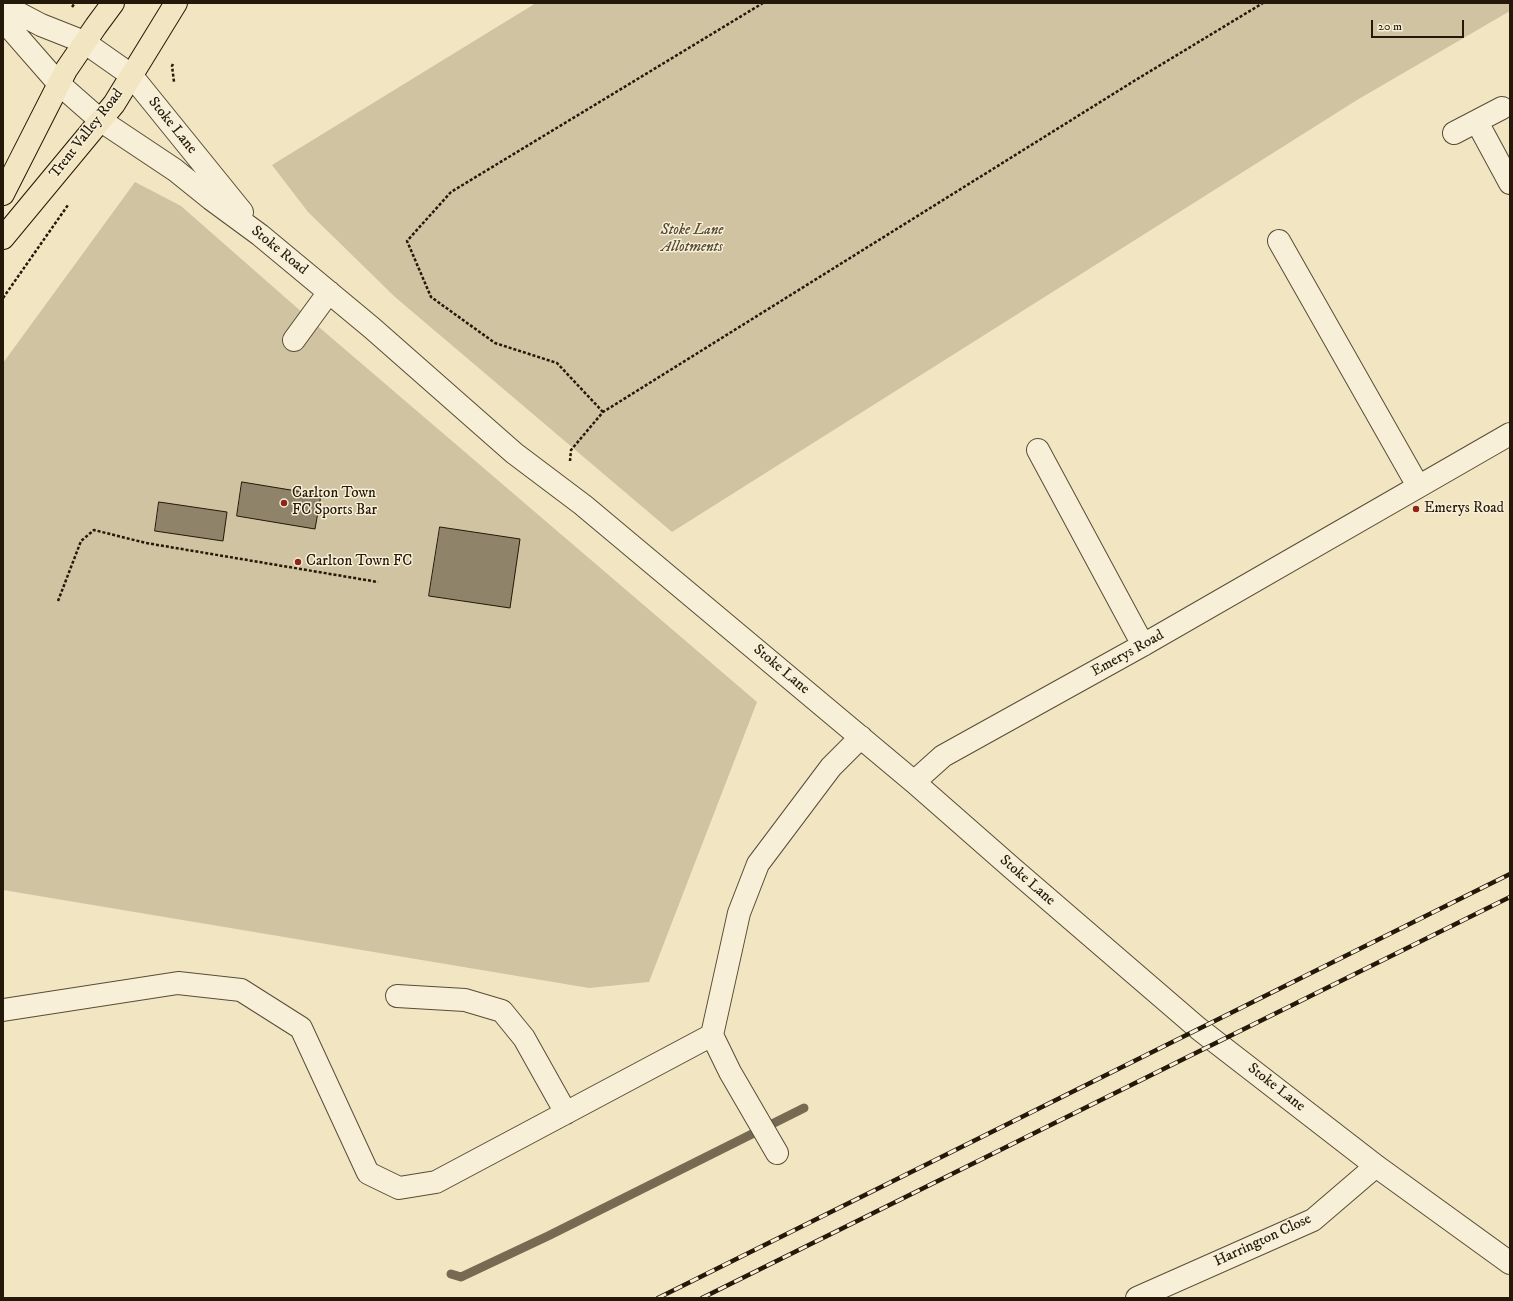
<!DOCTYPE html>
<style>
body{margin:0}
#map{position:relative;width:1513px;height:1301px;overflow:hidden;background:#f2e6c2;font-family:"IM FELL DW Pica",serif}
canvas{display:block}
.frame{position:absolute;inset:0;border:4px solid #241808;pointer-events:none}
.scale{position:absolute;left:1371px;top:20px;width:93px;height:18px;box-sizing:border-box;border:2px solid #241808;border-top:0;padding-left:5px;font-size:12px;line-height:14px;white-space:nowrap;color:#241808;-webkit-text-stroke:3px #f7efd7;paint-order:stroke}
</style>
<div id="map">
<canvas width="1513" height="1301"></canvas>
<div class="frame"></div>
<div class="scale">20 m</div>
</div>
<script>
const context = document.querySelector('canvas').getContext('2d');
context.lineJoin = 'round';
function fill(path, color) {
  context.fillStyle = color;
  context.fill(path, 'evenodd');
}
function trace(path, color, width, dash) {
  context.strokeStyle = color;
  context.lineWidth = width;
  context.lineCap = dash ? 'butt' : 'round';
  context.setLineDash(dash || []);
  context.stroke(path);
}
function drawText(font, color, halo, rows, align = 'center') {
  context.font = font + ' "IM FELL DW Pica",serif';
  context.lineWidth = 3;
  context.setLineDash([]);
  context.textBaseline = 'middle';
  context.strokeStyle = halo;
  context.fillStyle = color;
  for (const [text, x, y, turn = 0] of rows) {
    context.save();
    context.translate(x, y);
    context.rotate((+turn || 0) * Math.PI / 180);
    context.textAlign = isNaN(turn) ? turn : align;
    if (halo) context.strokeText(text, 0, 0);
    context.fillText(text, 0, 0);
    context.restore();
  }
}
const green = new Path2D(`
 M536,3H1510V11L1357,100L672,532L395,297L308,212L272,165Z
 M135,182L181,206L320,328L757,702L649,982L589,988L3,890V363Z`);
const stream = new Path2D(`
 M451,1274L461,1277L548,1236L804,1108`);
const building = new Path2D(`
 M242,482L321,495L315,529L237,516Z
 M159,502L227,512L223,541L155,531Z
 M440,527L520,539L510,608L429,596Z`);
const path = new Path2D(`
 M72,7L75,3
 M173,64L172,66L174,82
 M3,298L68,205
 M603,412L557,363L495,343L431,297L407,241L451,192L763,3
 M570,461L571,450L603,412L1134,81L1263,3
 M58,601L81,541L94,530L146,543L378,582`);
const minor = new Path2D(`
 M3,5L41,25L84,42L131,75L242,212
 M3,20L59,84L100,120L175,170L211,199L260,235L372,328L514,453L583,505L914,782L1012,868L1199,1029L1376,1166L1510,1263
 M1477,122L1510,183
 M1454,133L1502,108
 M1279,241L1418,486
 M294,340L329,292
 M1038,450L1143,645
 M914,782L943,756L1143,645L1510,434
 M397,996L465,1000L502,1011L524,1038L566,1113
 M3,1010L178,983L241,990L301,1028L368,1173L399,1188L436,1182L712,1035
 M777,1153L730,1072L712,1035L739,913L758,864L831,767L861,737
 M1137,1298L1313,1220L1376,1166`);
const major = new Path2D(`
 M3,194L66,70L96,26L113,3
 M3,238L114,104L176,3`);
const rail = new Path2D(`
 M658,1298L1510,874
 M702,1298L1510,897`);
const markers = [
 [284,503,4,"#8f2418"],
 [1416,509,4,"#8f2418"],
 [298,562,4,"#8f2418"]
];
const streetNames = [
 ["Stoke Lane",172,126,51],
 ["Trent Valley Road",87,134,-52],
 ["Stoke Road",279,251,39],
 ["Emerys Road",1128,654,-29],
 ["Stoke Lane",781,670,40],
 ["Stoke Lane",1027,881,41],
 ["Stoke Lane",1276,1088,38],
 ["Harrington Close",1263,1241,-25]
];
const parkNames = [
 ["Stoke Lane",692,231],
 ["Allotments",692,248]
];
const poiNames = [
 ["Carlton Town",292,494],
 ["FC Sports Bar",292,511],
 ["Emerys Road",1424,509],
 ["Carlton Town FC",306,562]
];
fill(green, '#cfc3a2');
trace(stream, '#766a52', 9);
fill(building, '#8f8369');
trace(building, '#241808', 1);
trace(minor, '#584c36', 24);
trace(major, '#241808', 24);
trace(path, '#241808', 2.5, [3, 2]);
trace(minor, '#f7efd7', 22);
trace(major, '#f2e6c2', 22);
trace(rail, '#241808', 4.5);
trace(rail, '#f7efd7', 3, [9]);
for (const [x, y, r, color] of markers) {
  const dot = new Path2D();
  dot.arc(x, y, r, 0, 2 * Math.PI);
  context.fillStyle = color;
  context.fill(dot);
  trace(dot, '#f7efd7', 1.5);
}
drawText('15px', '#241808', '#f7efd7', streetNames);
drawText('italic 15px', '#574b36', '#f7efd7', parkNames);
drawText('15px', '#241808', '#f7efd7', poiNames, 'left');
</script>
